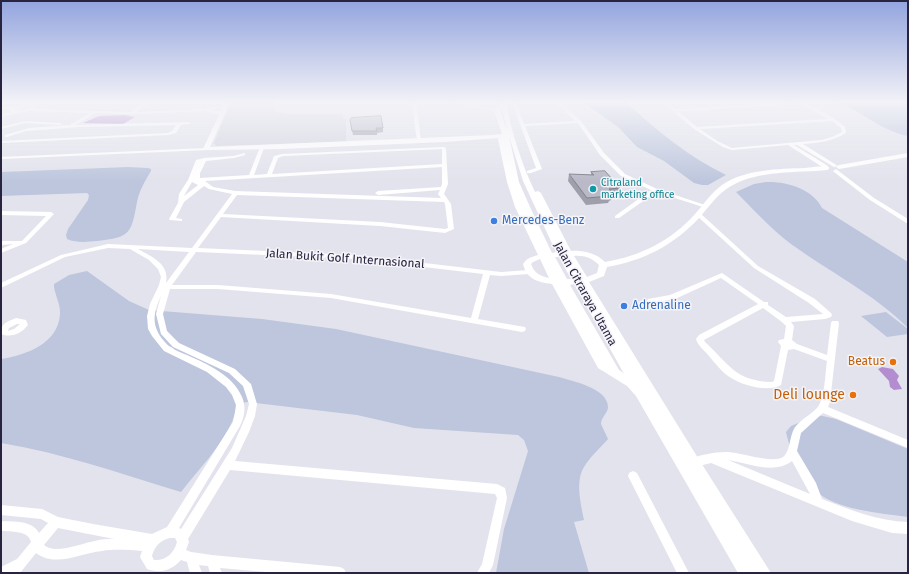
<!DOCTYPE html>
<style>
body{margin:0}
#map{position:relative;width:909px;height:574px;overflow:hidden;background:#e3e3ed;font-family:"Fira Sans",sans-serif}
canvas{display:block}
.frame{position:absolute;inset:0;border:2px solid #28233e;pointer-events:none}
</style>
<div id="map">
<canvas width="909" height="574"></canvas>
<div class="frame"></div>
</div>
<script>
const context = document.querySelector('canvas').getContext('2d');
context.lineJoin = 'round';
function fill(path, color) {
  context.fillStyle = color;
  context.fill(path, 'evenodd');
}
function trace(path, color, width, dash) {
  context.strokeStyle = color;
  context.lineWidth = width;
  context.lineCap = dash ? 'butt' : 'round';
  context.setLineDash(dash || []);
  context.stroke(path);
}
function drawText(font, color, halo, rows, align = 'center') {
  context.font = font + ' "Fira Sans",sans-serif';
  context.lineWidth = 3;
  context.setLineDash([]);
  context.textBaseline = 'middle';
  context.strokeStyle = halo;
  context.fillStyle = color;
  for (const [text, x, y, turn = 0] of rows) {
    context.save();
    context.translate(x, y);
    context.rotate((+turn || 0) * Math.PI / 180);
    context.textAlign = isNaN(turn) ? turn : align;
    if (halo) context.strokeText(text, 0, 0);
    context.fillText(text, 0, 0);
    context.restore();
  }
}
const built = new Path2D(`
 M231,102H276L275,112L292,114H343V119H346V142L216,146L214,143Z`);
const green = new Path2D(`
 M583,102H626C656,130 689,157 726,175L708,185H702L694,183L664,161L637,147L618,127Z
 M837,102H908V136C881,131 862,111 837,102Z
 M128,167L148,168L151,169V171C145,181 139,191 137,202C131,234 131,237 97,241C87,242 76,243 67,239L66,235L68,229L88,200L89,195L87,193L1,196V172Z
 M766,182C786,181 813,189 822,208L908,262V328C873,293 831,273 791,244C770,228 754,210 736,192L754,184Z
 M87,271L129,301L149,310L262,319L336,329L559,377C572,381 608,388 608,407C608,413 601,417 601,424L608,439C600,448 590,457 584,467C575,481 581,505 584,520L574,522L589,573H496L504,529L528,451L524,440L518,435L414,428L357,415L247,402C236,404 236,412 232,422C221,447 198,470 181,492C122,474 62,453 1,443V359C26,355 58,344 60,314C61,304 53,291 54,284L69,275Z
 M886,312L908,329V334L887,337L861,316Z
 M818,415L836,419L908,449V517C881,513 834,510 815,490C810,485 807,477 803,471C794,456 790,450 786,432L791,426Z`);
const water = new Path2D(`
 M125,115L135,117L123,124L83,123L99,116Z
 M882,367L893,369L899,376L897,380L902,389L894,390L890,387L889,381L878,369Z`);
const minor = new Path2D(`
 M144,102H148L136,112L207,109L225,105L227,106L211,110L223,112V114H222L211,113L206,111L132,114L96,113L75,125L189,122L191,123L189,124L181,125L176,133L168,135L1,143V141L168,133L172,131L176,125L78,127L26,131L7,137H5V135L29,128L70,125L90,113L29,111L16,113L1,117V115L11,112L9,111V109H1V107H14L28,104H35L37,107L34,109L131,112ZM28,106L33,107L22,110H13Z
 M412,102H416L421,141L419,142L417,141Z
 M450,102H456L499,110L497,111Z
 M512,102H516L524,124L575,121L556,102H560L581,121L604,153L625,174L657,189L708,206L705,208L703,207L656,192L619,218H615V216L651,190L621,176L600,155L578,123L525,126L542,169L531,173H527V171L536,168Z
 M662,102H666L675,109L706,108L708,107L796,102C810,102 835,118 845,127L846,133C832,141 819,143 803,144L838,166L834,167L797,145H794L828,166V168H824L788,145L732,150L723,147L694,129ZM800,104L828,119L697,127L678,111L712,110L714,109ZM832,121L841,128L842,132L832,137L822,140L732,148L717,141L700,129Z
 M25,121L60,123L62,124L60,125L25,123L1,129V127Z
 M260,147L264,148L254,175L267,174L274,156L282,154L445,147L446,149L448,184L444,194L451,204L454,229L445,233L380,226L221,217L198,248L356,255L501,272L529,270L532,272L529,274L501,276L490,275L478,319L525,327L526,329L525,331L522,332L331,298L218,289H170L163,314L167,331L179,343L235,369L251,384L257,404L255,416L249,432L235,461L497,484L505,488L507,498L493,565L489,573H477L482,564L497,498L495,494L230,470L188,539L189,542L186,550L191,552L212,555L340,567L344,569L346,573H278L220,568L222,573H210L208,566L199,565L202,573H190L187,562L181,560C172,570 160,574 147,569L140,557L142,551C129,550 115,549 102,551C80,553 56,568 36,553L20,573H1V567L17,559L31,542C28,530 11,532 1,531V521C14,522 32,520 39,533L48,523L41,519L1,515V505L42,509L58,517L93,524L152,534L167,527L233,422L235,412L236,405L232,395L226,387L207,372L164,351L152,336L148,329L147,316L150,304L159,285L161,277L158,269L149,260L130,249L108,248L65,257L1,288V283L61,255L108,244L192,248L232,194L209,189L204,186L184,202L176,218L182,219V221L170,220L169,219L178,203L179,194L188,180L196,160L204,158L233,156L245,153V155L234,158L206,161L200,173V178L249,175ZM442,149V164L272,174L278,158L283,156ZM442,167V184L441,187L378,191L375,193L378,195L440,190L438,194L441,198L235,191L213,187L205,181ZM192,182L198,185L184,196L185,194ZM237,195L444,202L445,204L448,228L445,229L380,222L223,214ZM138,249L189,252L166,283C170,264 152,257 138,249ZM196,252L356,259L483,274L471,318L331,294L218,285H172ZM161,296L156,314L161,334L173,347L229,373L243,386L249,404L246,416L232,448L181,529L179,528L240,426C245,416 246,406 242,397C233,375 207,364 187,355C182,353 176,351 171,347C168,346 166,343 164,341C151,326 153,313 161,296ZM58,528L114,539C107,539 101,539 95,541C82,543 55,555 44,545ZM170,538H175L177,542C174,553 166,561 154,560L152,556C154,547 160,540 170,538Z
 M206,148L208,149V150L1,159V157Z
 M836,169L874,198L908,219V224L870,200L834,172L833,171Z
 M1,211L51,212L54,214L26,243L1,253V249L13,244L1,245V241H22L46,216L1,215Z
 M698,212L700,213L758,266L815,299L831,313L832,315L831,317L825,319L791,322L794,326L792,340L797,344L827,355L831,323L832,321H838L839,323L830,402L828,407L908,440V448L823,413L801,433L797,451L816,483L822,499C850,510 878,521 908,522V534L892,533L852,521L711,463L691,468L687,466L686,463L687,460C699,455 714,452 726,452C740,452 772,464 783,457C791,451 789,434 796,426C802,419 810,415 817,408C825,399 825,374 827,361L794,349L788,350L781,385C768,393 740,385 728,376C721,371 715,363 709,356C704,350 698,346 696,339L699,335L758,304L721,278L675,299L651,303H648L647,301L648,299L670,295L722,273L764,302H768V305L786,317L823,314L809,303L754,268L696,215V213ZM763,308L782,322L786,326L784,339L779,340L778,342L781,346L774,381L772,382C735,381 729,364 705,342L704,340ZM728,460C748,463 774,475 792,461L810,494Z
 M16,318L26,320L28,325C21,334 11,338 1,334C1,323 6,322 16,318ZM17,324H20L14,329L8,331L9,328Z
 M633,471L637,473L689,573H677L628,476L629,473Z`);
const tertiary = new Path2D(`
 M225,102H230L210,147L493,135L502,134L494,110L499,106V102H506C511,131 522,165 535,192L538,191L541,193L571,251C583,250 596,253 605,262C640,256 671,241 695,214C704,204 711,193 722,185C745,169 779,169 805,168C813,167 822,165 829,167V169L827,170C796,173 759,170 731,186C718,193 709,207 699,218C674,245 643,261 607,267L604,276L589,282L698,458L771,573H754L752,569L754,573H738L636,396L627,386L598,368L552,284C537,282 527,279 523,264C527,258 531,257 538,255L515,207L507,182L498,139L499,138L444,142L281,149L204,150L203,149ZM502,109L508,133L500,110ZM509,136L523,181L556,252L552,253L530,207L519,182ZM574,256C584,255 592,258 599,265L597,273L587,277ZM555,257H559L571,279H567ZM540,259L549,278C540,276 534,273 531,264L533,262ZM574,284L623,372L625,374L619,370L570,285Z
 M908,153V157L839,169L836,167L839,165Z`);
const wall = new Path2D(`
 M350,120L383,128V132L377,133V135H353Z
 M591,172L620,188L618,195L612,196L611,200L609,201L608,203L586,205L568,181L569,174L591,175Z`);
const building = new Path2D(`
 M381,116L383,128H376L377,131H352L350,120L351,118Z
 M605,171L620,188L609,189L613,193H608L610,196L587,198L569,174L594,175L591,172Z`);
const markers = [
 [593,189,4,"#0f9aa8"],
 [494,221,4,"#3f7fe0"],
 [624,306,4,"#3f7fe0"],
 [893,362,4,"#e8710a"],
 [853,395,4,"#e8710a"]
];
const farCulturenames = [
 ["Citraland",601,183],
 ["marketing office",601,195]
];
const shopNames = [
 ["Mercedes-Benz",502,221],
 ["Adrenaline",632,306]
];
const streetNames = [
 ["Jalan Bukit Golf Internasional",345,259,4],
 ["Jalan Citraraya Utama",585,294,61]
];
const foodNames = [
 ["Beatus",885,362]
];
const nearFoodnames = [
 ["Deli lounge",845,395]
];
fill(built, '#d4d5e0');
fill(green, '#bdc6dd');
fill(water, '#b48dd0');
fill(minor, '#fff');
fill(tertiary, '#fff');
fill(wall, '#9f9fab');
fill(building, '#b9b9c7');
trace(building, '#82828b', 1);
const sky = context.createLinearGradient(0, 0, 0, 182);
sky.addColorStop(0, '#93a4de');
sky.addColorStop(0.56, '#f2f2f7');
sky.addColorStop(1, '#f2f2f700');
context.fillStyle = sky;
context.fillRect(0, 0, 909, 182);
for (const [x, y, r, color] of markers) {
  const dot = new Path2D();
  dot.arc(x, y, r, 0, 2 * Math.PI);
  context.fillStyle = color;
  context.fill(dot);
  trace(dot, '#f4f4f9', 1.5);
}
drawText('10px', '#0d838f', '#f4f4f9', farCulturenames, 'left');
drawText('12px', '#366cbe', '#f4f4f9', shopNames, 'left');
drawText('12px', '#28233e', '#f4f4f9', streetNames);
drawText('12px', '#c56008', '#f4f4f9', foodNames, 'right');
drawText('14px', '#c56008', '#f4f4f9', nearFoodnames, 'right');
</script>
